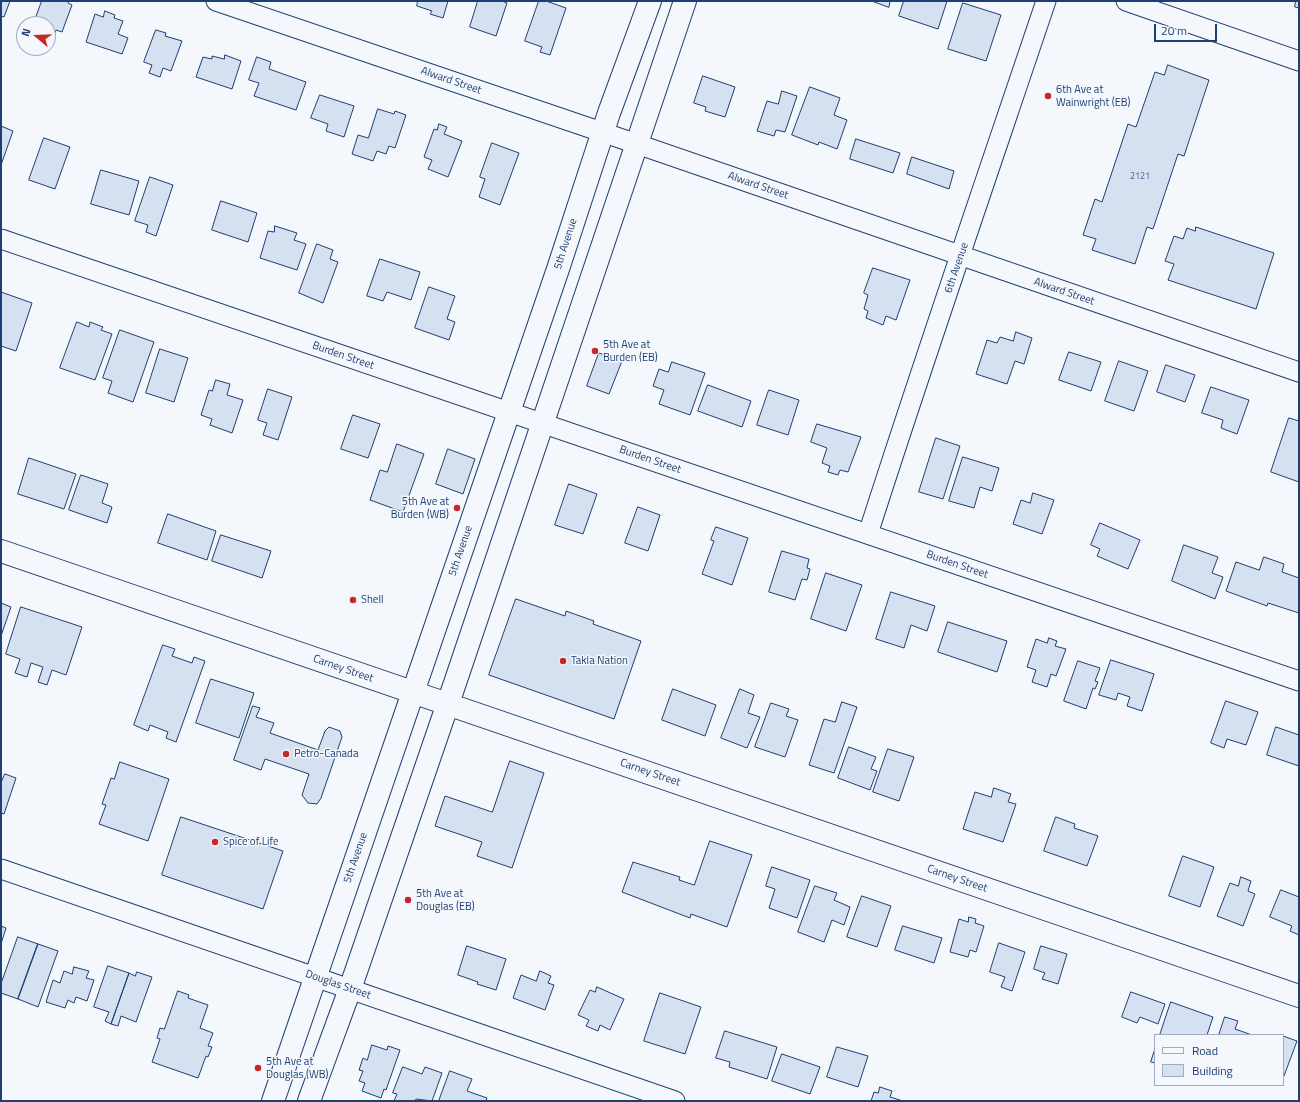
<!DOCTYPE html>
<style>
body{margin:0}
#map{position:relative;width:1300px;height:1102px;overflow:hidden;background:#f4f7fb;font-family:"Titillium Web",sans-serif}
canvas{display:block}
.frame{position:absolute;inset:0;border:2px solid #1d3f73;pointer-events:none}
.legend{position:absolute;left:1154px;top:1034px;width:130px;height:52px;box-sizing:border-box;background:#f4f7fb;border:1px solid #9eadc5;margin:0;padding:5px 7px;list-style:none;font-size:12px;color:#1d3f73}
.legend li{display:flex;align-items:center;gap:8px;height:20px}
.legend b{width:20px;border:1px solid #9eadc5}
.north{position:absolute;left:16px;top:16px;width:40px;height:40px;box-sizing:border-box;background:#f4f7fb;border:1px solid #9eadc5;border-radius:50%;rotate:289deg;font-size:11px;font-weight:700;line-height:16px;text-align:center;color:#1d3f73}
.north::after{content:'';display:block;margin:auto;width:14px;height:18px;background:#c62828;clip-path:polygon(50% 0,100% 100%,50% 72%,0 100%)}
.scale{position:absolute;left:1154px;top:24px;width:63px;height:18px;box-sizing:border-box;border:2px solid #1d3f73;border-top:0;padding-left:5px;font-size:12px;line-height:14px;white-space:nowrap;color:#1d3f73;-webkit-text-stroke:3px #f4f7fb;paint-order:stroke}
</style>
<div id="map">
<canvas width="1300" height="1102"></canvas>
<div class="frame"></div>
<ul class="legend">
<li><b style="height:5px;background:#f4f7fb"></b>Road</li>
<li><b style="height:11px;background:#d5e0f0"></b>Building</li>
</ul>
<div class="north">N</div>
<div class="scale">20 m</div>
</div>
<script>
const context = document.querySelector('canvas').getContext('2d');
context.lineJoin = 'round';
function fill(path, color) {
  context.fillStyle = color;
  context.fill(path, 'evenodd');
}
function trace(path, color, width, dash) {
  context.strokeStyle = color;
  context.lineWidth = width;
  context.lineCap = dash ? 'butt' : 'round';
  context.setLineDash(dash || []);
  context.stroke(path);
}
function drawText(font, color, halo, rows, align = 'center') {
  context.font = font + ' "Titillium Web",sans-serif';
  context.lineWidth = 3;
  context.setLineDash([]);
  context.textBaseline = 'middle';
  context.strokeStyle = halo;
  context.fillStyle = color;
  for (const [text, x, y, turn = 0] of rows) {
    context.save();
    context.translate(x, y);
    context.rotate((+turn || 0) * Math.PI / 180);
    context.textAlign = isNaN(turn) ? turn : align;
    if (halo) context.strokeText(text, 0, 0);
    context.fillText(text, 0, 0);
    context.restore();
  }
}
const building = new Path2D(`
 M1,1H10L4,17L1,16Z
 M42,1H69L68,3L72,5L62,32L56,30L52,41L48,40V24L34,23Z
 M418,1H448L443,18L430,14L432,11L417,6Z
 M478,1H502L507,3L496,36L470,27Z
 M539,1H546L566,8L550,55L540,52L542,47L525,41Z
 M872,1H890L889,7Z
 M904,1H947L938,29L899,16Z
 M1296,1H1299V8L1295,7Z
 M963,3L1001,15L986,61L948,49Z
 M105,11L115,15L114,18L123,21L118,34L128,38L122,54L86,42L95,14L103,17Z
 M156,30L166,33L165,36L182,41L171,71L163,68L160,77L149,73L152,65L144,62Z
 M225,55L241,61L232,89L196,77L203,57L212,59V56L224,59Z
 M257,57L271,62L269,69L306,82L296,110L254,96L259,83L249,80Z
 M1168,65L1209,80L1184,156L1178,154L1153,229L1147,227L1135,264L1092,250L1096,239L1083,235L1095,199L1102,202L1128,124L1136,127L1155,72L1164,75Z
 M703,76L735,87L725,117L705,111L706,107L694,103Z
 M810,87L840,98L834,115L847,120L837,149L819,142L818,145L792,135Z
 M782,91L797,96L785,132L776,130L774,136L757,131L767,101L778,104Z
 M320,95L354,106L344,137L326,131L328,124L311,118Z
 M378,109L394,114L395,111L406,115L395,148L389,146L386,154L377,151L373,161L352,154L358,135L368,138Z
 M439,124L447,127L444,134L462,141L448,177L428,169L432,160L424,157L434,129L437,130Z
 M1,126L13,131L1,165Z
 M44,138L70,147L55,189L29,180Z
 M856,139L900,153L893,173L850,159Z
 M492,143L519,153L500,205L479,197L485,179L480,177Z
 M912,157L954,171L949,189L907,174Z
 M101,170L139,181L129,215L91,204Z
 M150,177L173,185L156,236L146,232L148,225L135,221Z
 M221,201L257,213L248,242L212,230Z
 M275,226L297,233L294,240L306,244L297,270L260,258L268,231L274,232Z
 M1196,227L1274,253L1256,309L1168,280L1174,264L1165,261L1174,236L1183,239L1187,228L1195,231Z
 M317,244L333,250L330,259L338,262L323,303L299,293Z
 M380,259L420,272L411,300L387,292L383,301L367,296Z
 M873,268L910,280L896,320L886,316L883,325L866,318L868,311L864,309L868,295L864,293Z
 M429,287L455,296L447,319L455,322L449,340L415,328Z
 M1,292L32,303L16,351L1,346Z
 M77,322L89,327L90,322L103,327L101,330L112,334L95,380L60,368Z
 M120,330L154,342L133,402L108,393L112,381L103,378Z
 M1016,332L1032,338L1024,364L1015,361L1007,384L976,374L987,340L997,343L1000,337L1013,341Z
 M160,349L188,358L174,402L146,393Z
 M1069,352L1101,362L1091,391L1059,380Z
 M599,353L622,361L609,394L587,386Z
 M1119,361L1148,371L1134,411L1105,401Z
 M672,362L705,373L690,415L659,404L664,390L653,386L659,369L668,372Z
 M1166,365L1195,375L1185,402L1157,392Z
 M216,380L230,384L227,395L243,400L232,433L210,425L212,419L201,415L209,390L212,391Z
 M708,385L751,401L742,427L698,411Z
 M1211,387L1249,400L1237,434L1221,428L1223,420L1202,413Z
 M268,389L292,397L278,440L263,435L267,423L258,420Z
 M769,390L799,400L788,435L757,425Z
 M353,415L380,424L368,458L341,449Z
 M1289,418L1299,421V482L1271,472Z
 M817,424L861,437L848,472L840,470L838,475L828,472L830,466L822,463L827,448L811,442Z
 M936,438L960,446L943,499L919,492Z
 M397,444L424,454L403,512L370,500L380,470L387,472Z
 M448,449L475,459L463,494L436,484Z
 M963,457L999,468L992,491L980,487L974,508L949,501Z
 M29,458L76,474L64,509L18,494Z
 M81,475L108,484L102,503L112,507L107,523L69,510Z
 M569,484L597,494L583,534L555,525Z
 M1033,493L1054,500L1042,534L1013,524L1021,500L1030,503Z
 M638,507L660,515L648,551L625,543Z
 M168,514L216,531L207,560L158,543Z
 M1100,523L1140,540L1128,569L1097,556L1100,549L1091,545Z
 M716,527L748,538L732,585L702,574L714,541L711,540Z
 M221,535L271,551L262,578L212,561Z
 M1184,545L1218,557L1212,573L1223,577L1215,599L1172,581Z
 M782,551L809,559L807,568L810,569L807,580L802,579L795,600L769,592Z
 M1264,557L1284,564L1282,572L1299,578V613L1268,603L1267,606L1226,591L1236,562L1259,570Z
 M826,573L862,585L846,631L811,619Z
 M891,592L935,606L927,631L911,625L904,648L876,639Z
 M516,599L565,616L566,611L594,621L593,624L641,641L614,719L489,675Z
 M1,603L11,607L1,636Z
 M21,607L82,627L66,675L52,670L47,685L38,682L43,667L31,663L27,677L15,673L20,659L6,654Z
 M948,622L1007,641L997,672L938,652Z
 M1049,638L1057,641L1055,646L1066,649L1056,676L1051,674L1047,687L1032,682L1036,670L1027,667L1036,639L1047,643Z
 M163,645L175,649L172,656L192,663L194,657L205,661L176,742L166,738L168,732L150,725L148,731L134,725Z
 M1111,660L1154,674L1142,711L1127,706L1130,697L1118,693L1116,700L1099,695Z
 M1078,661L1100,668L1095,681L1098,682L1095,689L1093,688L1086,709L1064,701Z
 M211,679L254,693L239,738L196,723Z
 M673,689L716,705L705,736L662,720Z
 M740,689L754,695L748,713L760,717L747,748L721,738Z
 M1226,701L1258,712L1246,745L1227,739L1224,748L1211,743Z
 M842,702L857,707L834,773L809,765L824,719L835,722Z
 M771,703L789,709L786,716L798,720L785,757L755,747Z
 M253,706L260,708L256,717L274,723L270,733L318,750L325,731L329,727L340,731L342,737L321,798L317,804L308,803L302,795L309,774L265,759L261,770L234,760Z
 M1276,727L1299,735V766L1267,755Z
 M849,747L876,757L871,769L877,771L870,790L838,778Z
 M888,749L914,757L899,801L873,792Z
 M510,761L544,773L512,868L477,856L482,842L435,826L445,796L492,812Z
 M120,762L169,779L148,841L99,824L106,805L102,804L111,778L114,779Z
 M5,774L16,778L4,814L1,813V783Z
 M994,788L1011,794L1008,802L1016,804L1003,842L963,829L975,792L991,797Z
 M181,817L283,851L263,909L162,875Z
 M1056,817L1075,824L1074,828L1098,836L1087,866L1044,851Z
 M710,841L752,855L727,927L691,914L690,918L622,892L633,862L680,877L679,880L694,885Z
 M1183,856L1214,867L1200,907L1169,896Z
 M772,867L810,880L797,918L769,908L775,889L766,886Z
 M1241,877L1251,881L1248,891L1255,894L1243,926L1217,916L1230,883L1238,886Z
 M815,886L837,893L834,900L850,907L844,925L832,920L824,942L798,932Z
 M1281,890L1299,897V935L1290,931L1292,926L1270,917Z
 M862,896L891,906L877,947L847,937Z
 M969,917L976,919L975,923L984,926L976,952L970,950L968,957L950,952L959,919L968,922Z
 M1,926L6,928L1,944Z
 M903,926L942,938L934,963L895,950Z
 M18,937L38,944L18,999L1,993V984Z
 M999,943L1025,952L1012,991L1001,987L1005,977L990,972Z
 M38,944L58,951L38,1007L18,999Z
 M467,946L506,959L496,990L477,984L478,982L458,975Z
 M1041,946L1067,954L1058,984L1042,979L1045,973L1034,969Z
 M108,966L129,973L111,1024L105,1021L109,1012L94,1007Z
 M74,967L89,971L86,978L94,980L87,1001L76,997L74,1003L68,1000L65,1008L46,1002L53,980L60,983L64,971L72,974Z
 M540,971L551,976L548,983L554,985L545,1010L513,998L521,975L536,981Z
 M137,972L152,977L136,1022L121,1016L118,1026L111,1024L129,973L135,976Z
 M597,987L624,999L610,1030L600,1025L598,1031L586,1026L589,1020L578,1015L590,990L595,992Z
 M178,991L189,995L188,998L208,1005L200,1028L213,1033L208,1046L212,1047L208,1057L206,1056L198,1078L152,1062L160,1039L157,1038L160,1028L164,1029Z
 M1131,992L1165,1004L1158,1024L1140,1017L1137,1023L1122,1017Z
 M660,993L701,1007L685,1054L644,1041Z
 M1171,1002L1213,1017L1207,1035H1160Z
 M1225,1017L1238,1021L1235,1029L1252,1035H1219Z
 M725,1031L777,1047L767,1079L729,1067L730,1062L716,1058Z
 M1283,1036L1297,1041L1284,1076L1283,1075Z
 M372,1045L387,1050L388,1046L400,1050L386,1090L384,1089L381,1098L362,1091L365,1083L359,1081L363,1071L359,1070L363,1058L367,1060Z
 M837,1047L868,1056L858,1087L827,1077Z
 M1155,1049V1063L1151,1062Z
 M782,1054L820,1067L810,1094L772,1081Z
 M403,1067L422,1074L425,1067L442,1073L432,1101L416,1099L415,1101H394L397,1094L393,1093Z
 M450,1071L472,1079L467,1091L487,1098L486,1101H439Z
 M880,1087L892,1091L890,1097L903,1101H871L874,1092L878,1093Z`);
const street = new Path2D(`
 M216,1L637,144L1299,372
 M1126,1L1299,61
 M1,239L1299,681
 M868,534C925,356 986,179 1046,1
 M1,869L675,1101`);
const secondary = new Path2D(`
 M1,551L1299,996
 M273,1101L558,269L609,113L650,1
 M309,1101L350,989L456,680L685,1`);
const markers = [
 [1048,96,4,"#c62828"],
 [595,351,4,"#c62828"],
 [457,508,4,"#c62828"],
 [353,600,4,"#c62828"],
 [563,661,4,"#c62828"],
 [286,754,4,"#c62828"],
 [215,842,4,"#c62828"],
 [408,900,4,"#c62828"],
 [258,1068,4,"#c62828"]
];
const numberNames = [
 ["2121",1140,177]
];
const streetNames = [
 ["Alward Street",451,81,19],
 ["Alward Street",758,186,19],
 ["5th Avenue",566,244,-72],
 ["6th Avenue",957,268,-71],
 ["Alward Street",1064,292,19],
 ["Burden Street",343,356,19],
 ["Burden Street",650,460,19],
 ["5th Avenue",461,551,-71],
 ["Burden Street",957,565,19],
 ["Carney Street",343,669,19],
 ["Carney Street",650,773,19],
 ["5th Avenue",356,858,-71],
 ["Carney Street",957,879,19],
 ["Douglas Street",338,985,19]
];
const poiNames = [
 ["6th Ave at",1056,90],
 ["Wainwright (EB)",1056,103],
 ["5th Ave at",603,345],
 ["Burden (EB)",603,358],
 ["5th Ave at",449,502,"right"],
 ["Burden (WB)",449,515,"right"],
 ["Shell",361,600],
 ["Takla Nation",571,661],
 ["Petro-Canada",294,754],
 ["Spice of Life",223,842],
 ["5th Ave at",416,894],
 ["Douglas (EB)",416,907],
 ["5th Ave at",266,1062],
 ["Douglas (WB)",266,1075]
];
fill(building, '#d5e0f0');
trace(building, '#1d3f73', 1);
trace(street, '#1d3f73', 21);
trace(secondary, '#1d3f73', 24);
trace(street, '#f4f7fb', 19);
trace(secondary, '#f4f7fb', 22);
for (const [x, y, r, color] of markers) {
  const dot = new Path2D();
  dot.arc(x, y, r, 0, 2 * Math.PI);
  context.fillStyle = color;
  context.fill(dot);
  trace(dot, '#f4f7fb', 1.5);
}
drawText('9px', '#4b6792', null, numberNames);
drawText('11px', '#1d3f73', '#f4f7fb', streetNames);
drawText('11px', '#1d3f73', '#f4f7fb', poiNames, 'left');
</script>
